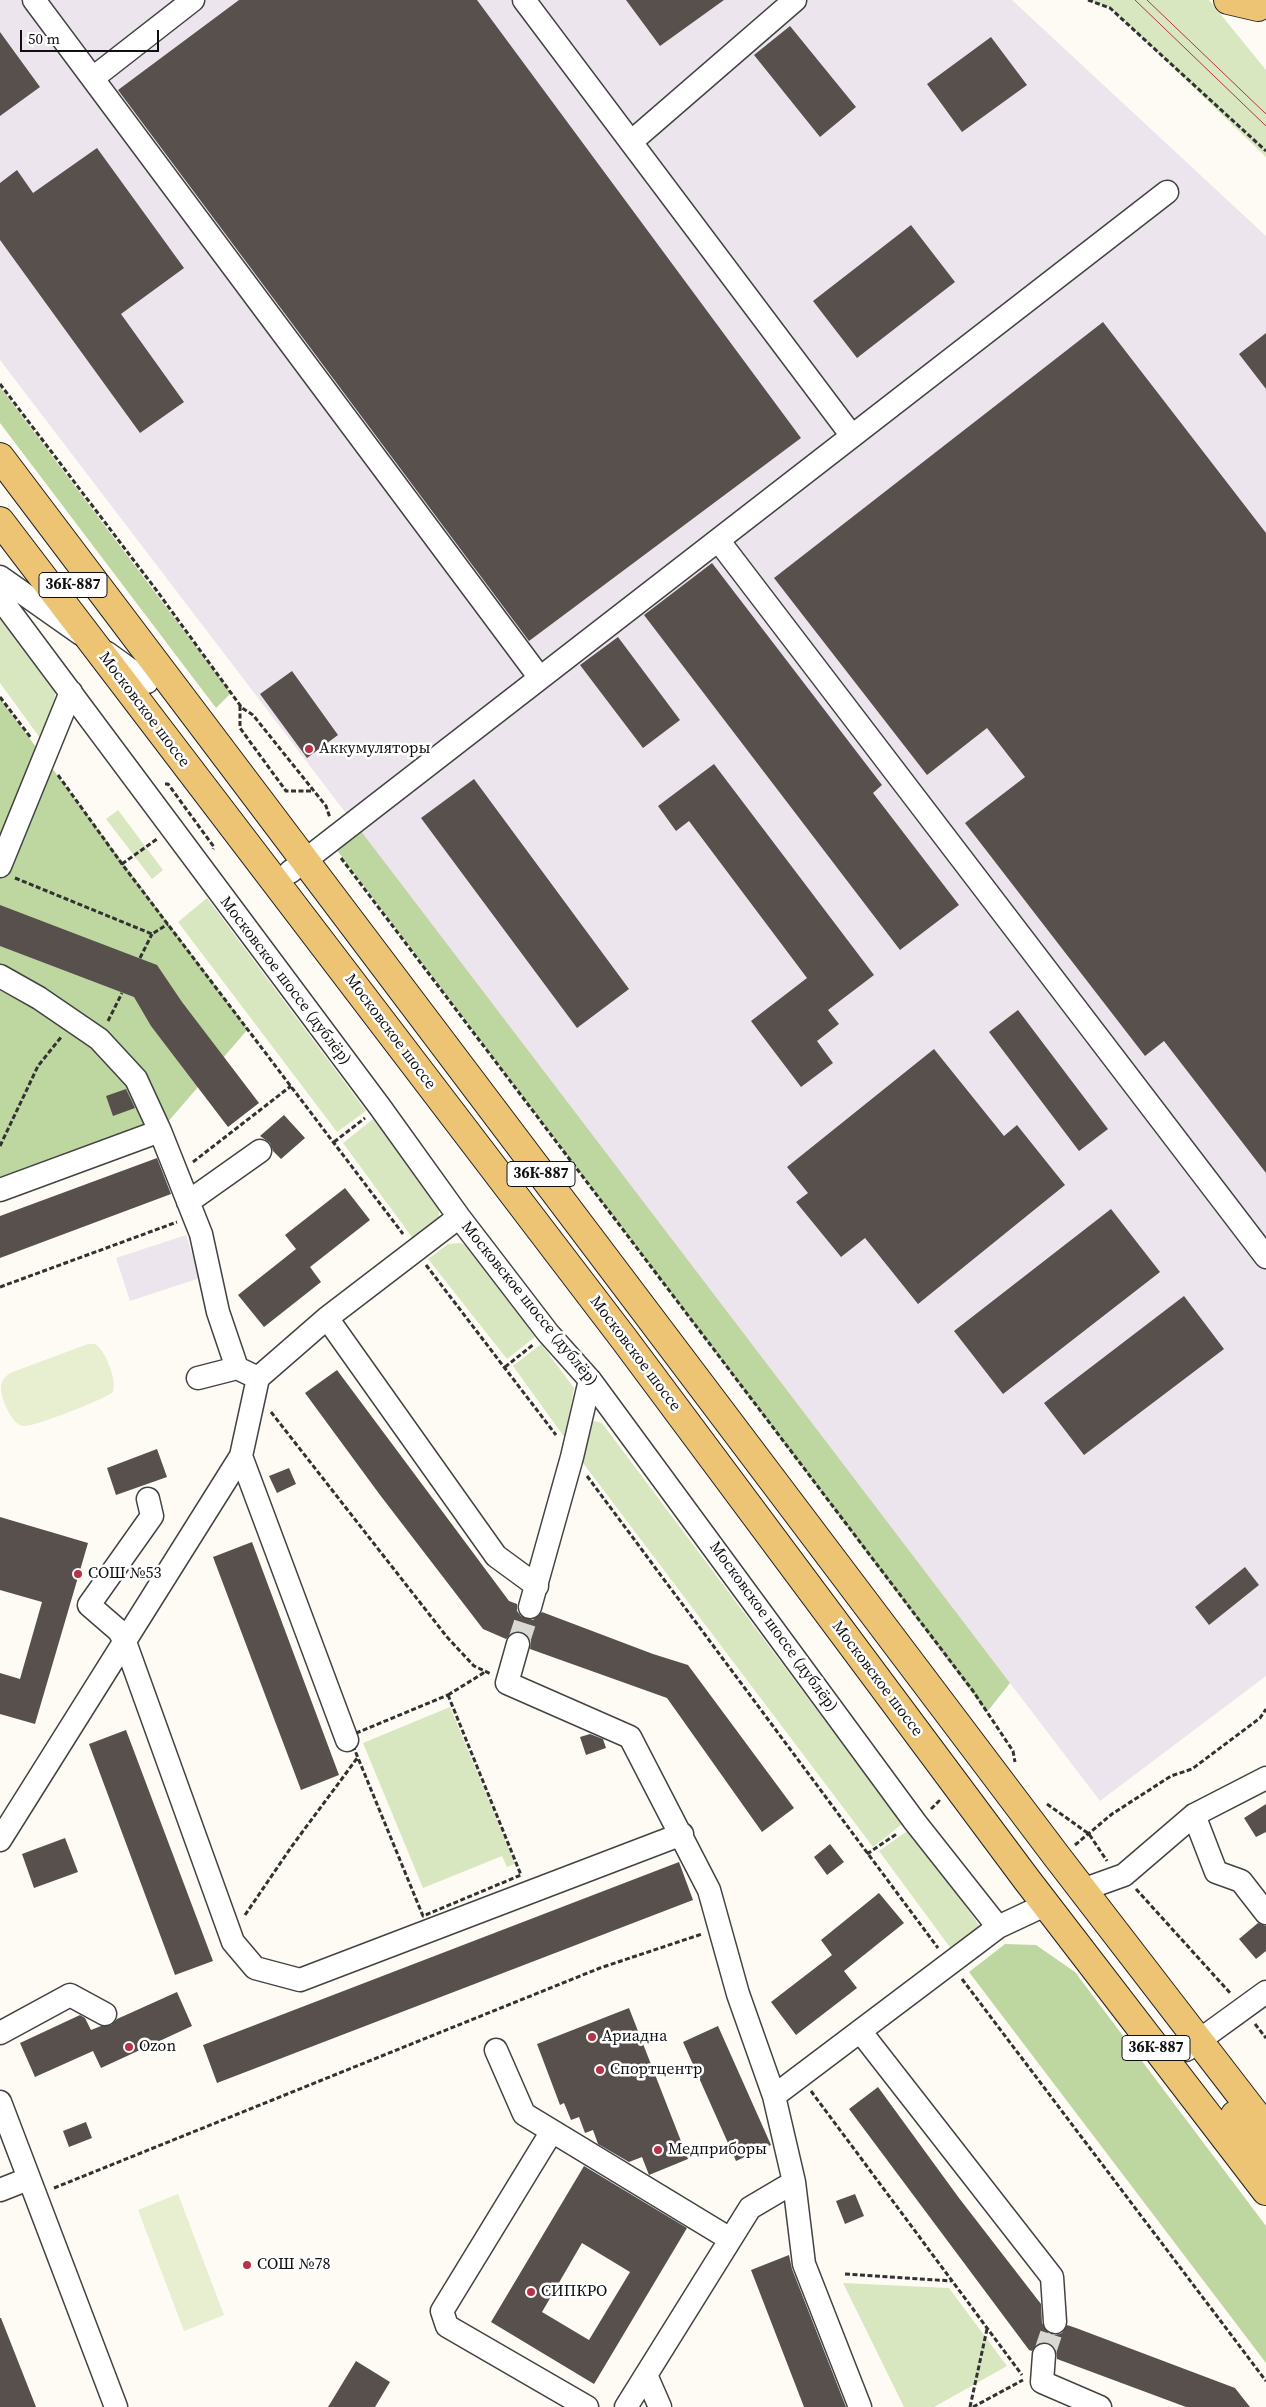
<!DOCTYPE html>
<meta charset="utf-8">
<style>
body{margin:0}
#map{position:relative;width:1266px;height:2407px;overflow:hidden;background:#fefbf4;font-family:"Source Serif 4",serif}
canvas{display:block}
.scale{position:absolute;left:20px;top:30px;width:139px;height:22px;box-sizing:border-box;border:2px solid #101010;border-top:0;padding-left:6px;font-size:15px;line-height:18px;white-space:nowrap;color:#101010;-webkit-text-stroke:4px #fff;paint-order:stroke}
</style>
<div id="map">
<canvas width="1266" height="2407"></canvas>
<div class="scale">50 m</div>
</div>
<script>
const context = document.querySelector('canvas').getContext('2d');
context.lineJoin = 'round';
function fill(path, color) {
  context.fillStyle = color;
  context.fill(path, 'evenodd');
}
function trace(path, color, width, dash) {
  context.strokeStyle = color;
  context.lineWidth = width;
  context.lineCap = dash ? 'butt' : 'round';
  context.setLineDash(dash || []);
  context.stroke(path);
}
function drawText(font, color, halo, rows, align = 'center') {
  context.font = font + ' "Source Serif 4",serif';
  context.lineWidth = 5;
  context.setLineDash([]);
  context.textBaseline = 'middle';
  context.strokeStyle = halo;
  context.fillStyle = color;
  for (const [text, x, y, turn = 0] of rows) {
    context.save();
    context.translate(x, y);
    context.rotate((+turn || 0) * Math.PI / 180);
    context.textAlign = isNaN(turn) ? turn : align;
    if (halo) context.strokeText(text, 0, 0);
    context.fillText(text, 0, 0);
    context.restore();
  }
}
const industrial = new Path2D(`
 M0,0H1012L1266,236V1676L1100,1801L0,360Z
 M186,1235L200,1278L130,1301L116,1258Z`);
const green = new Path2D(`
 M1088,0H1209L1266,70V157L1111,8Z
 M0,618L56,692L43,742L0,683Z
 M118,810L163,870L152,879L106,819Z
 M207,898L366,1111L337,1132L178,922Z
 M373,1119L439,1208V1221L417,1244L343,1143Z
 M461,1243L471,1248L535,1337L507,1359L428,1259L448,1244Z
 M541,1344L574,1388L565,1438L513,1366Z
 M594,1421L602,1423L902,1824L873,1847L580,1459L589,1425Z
 M450,1707L515,1864L507,1867L502,1856L423,1888L363,1743Z
 M910,1829L981,1928L952,1950L879,1851Z
 M843,2283L949,2288L1007,2366L934,2407H904Z`);
const forest = new Path2D(`
 M0,387L231,693L216,708L0,423Z
 M0,699L248,1029L160,1131L0,1181Z
 M354,822L1010,1683L987,1712L330,841Z
 M1005,1944L1036,1945L1075,1972L1266,2226V2363L969,1972Z`);
const pitch = new Path2D(`
 M88,1344H95C106,1351 117,1380 113,1392C105,1399 32,1428 23,1426C11,1424 0,1397 1,1385C2,1380 6,1376 10,1373Z
 M178,2194L224,2315L184,2331L138,2210Z`);
const building = new Path2D(`
 M239,0H477L801,438L529,641L118,90Z
 M626,0H724L660,46Z
 M790,26L856,107L820,137L754,55Z
 M0,32L40,87L0,116Z
 M991,37L1027,85L962,132L927,84Z
 M97,148L184,268L121,314L184,402L140,433L0,240V183L17,170L33,193Z
 M911,225L955,282L857,358L813,301Z
 M1103,322L1266,533V1173L1164,1041L1145,1056L965,823L1025,777L987,728L927,775L774,578Z
 M1266,333V389L1239,354Z
 M712,563L882,785L873,793L959,905L900,950L644,615Z
 M618,637L680,720L643,748L580,665Z
 M292,671L338,735L307,758L260,694Z
 M714,764L874,975L828,1010L839,1024L817,1041L833,1063L801,1087L751,1021L807,978L689,821L676,831L658,806Z
 M474,779L629,989L577,1028L421,818Z
 M0,905L157,965L182,1002L259,1103L228,1127L151,1026L134,997L0,946Z
 M1018,1010L1108,1129L1079,1151L989,1032Z
 M934,1049L1004,1136L1017,1125L1065,1185L918,1304L865,1238L841,1257L796,1202L808,1193L787,1167Z
 M126,1089L135,1108L113,1116L106,1096Z
 M284,1115L305,1138L281,1159L273,1151L270,1143L260,1136Z
 M157,1158L171,1194L0,1258V1216Z
 M345,1188L370,1220L310,1267L321,1282L264,1327L238,1295L296,1249L285,1235Z
 M1111,1209L1160,1272L1003,1394L954,1331Z
 M1184,1296L1224,1349L1084,1455L1044,1403Z
 M337,1370L509,1601L517,1604V1611L521,1616L533,1620L542,1612L653,1654L688,1665L794,1808L762,1832L667,1698L530,1649L531,1640L522,1632L514,1631L506,1639L483,1629L380,1495L305,1393Z
 M157,1449L167,1477L116,1495L107,1468Z
 M289,1468L296,1484L277,1493L269,1476Z
 M0,1517L88,1543L35,1724L0,1714V1673L20,1679L42,1602L0,1590Z
 M252,1542L339,1775L301,1790L213,1557Z
 M1245,1567L1259,1585L1209,1625L1195,1607Z
 M126,1730L213,1961L175,1975L89,1744Z
 M590,1734L603,1739L606,1748L586,1755L580,1737Z
 M1266,1804V1832L1256,1837L1244,1818Z
 M65,1838L78,1872L34,1888L22,1854Z
 M830,1844L844,1862L827,1875L814,1857Z
 M679,1862L693,1900L217,2083L203,2045Z
 M879,1893L904,1923L844,1971L857,1988L796,2035L771,2002L832,1955L821,1940Z
 M1258,1923L1266,1926V1951L1256,1959L1239,1939Z
 M177,1992L192,2026L101,2068L93,2051L35,2077L20,2043L80,2015L85,2018L91,2030L101,2026L111,2025L117,2019Z
 M629,2008L688,2159L649,2175L642,2157L629,2162L598,2144L593,2130L585,2133L579,2117L571,2120L564,2103L560,2105L537,2044Z
 M718,2026L771,2145L736,2161L683,2042Z
 M878,2087L959,2198L1041,2304L1042,2323L1049,2334L1055,2335L1062,2333L1067,2325L1076,2328L1235,2388L1250,2407H1186L1057,2359L1056,2350L1051,2344L1039,2343L1032,2351L1029,2350L849,2109Z
 M86,2122L92,2138L69,2147L63,2131Z
 M584,2166L687,2228L594,2384L491,2322ZM582,2243L630,2272L589,2340L542,2312Z
 M855,2194L864,2216L845,2224L836,2201Z
 M789,2255L792,2269L846,2407H804L751,2270Z
 M0,2318H1L36,2407H0Z
 M356,2361L390,2382L375,2407H328Z`);
const minorTunnel = new Path2D(`
 M518,1644L530,1607
 M1044,2355L1055,2322`);
const path = new Path2D(`
 M1088,0L1110,8L1266,151
 M0,384L157,591L242,708L253,715L326,806L330,818
 M0,697L31,738
 M240,706V728L286,791H313
 M58,775L122,864L403,1234
 M165,784H168L214,847L213,849
 M341,858L973,1691L1013,1751L1015,1762
 M122,864L157,839
 M15,878L152,934L168,924
 M140,958L152,934
 M108,1021L122,993
 M334,1142L365,1118
 M0,1146L38,1066L62,1036
 M193,1162L291,1086
 M426,1265L556,1435
 M0,1287L177,1222
 M505,1367L534,1344
 M271,1412L447,1637L474,1666L491,1674
 M587,1476L938,1948
 M448,1695L521,1875L423,1916L349,1736Z
 M448,1695L485,1672
 M1047,1804L1089,1834L1107,1861
 M931,1809L939,1801L941,1803
 M1075,1845L1112,1814L1171,1776L1192,1769L1260,1718L1266,1709
 M867,1854L898,1833
 M1136,1889L1231,1994
 M245,1915L292,1846L358,1757
 M962,1979L1266,2381
 M1255,2024L1266,2038
 M811,2091L1022,2375
 M54,2188L600,1968L702,1934
 M845,2274L952,2281
 M970,2407L987,2329
 M973,2407L1023,2380`);
const minor = new Path2D(`
 M34,0L540,678
 M524,0L852,436
 M93,78L193,0
 M631,142L795,0
 M718,540L1266,1257
 M0,577L81,634
 M0,598L380,1107L459,1217L548,1333L590,1380L915,1822L998,1927
 M107,653L147,682
 M0,866L71,692
 M290,872L1167,192
 M0,976L39,998L99,1039L136,1079L160,1131L201,1234L218,1312L237,1368L258,1378
 M0,1190L160,1131
 M188,1202L260,1151
 M327,1318L496,1556L537,1586
 M198,1378L237,1368
 M241,1456L347,1740
 M148,1499L152,1516L89,1605L119,1631L125,1642L233,1942L255,1968L300,1980L682,1834
 M530,1607L572,1457L590,1380
 M518,1644L507,1683L630,1737L709,1890L738,1994L774,2096
 M1194,1815L1216,1872L1241,1881L1266,1913
 M0,1840L241,1456L258,1378L327,1318L459,1217
 M1082,1890L1124,1875L1194,1815L1266,1778
 M860,2031L1052,2277L1055,2322
 M0,2033L70,1995L105,2014
 M496,2050L524,2114L730,2239
 M1186,2050L1266,1992
 M0,2102L116,2407
 M552,2131L442,2311L447,2326L587,2407
 M794,2182L804,2264L860,2407
 M0,2190L28,2179
 M1044,2355L1042,2382L1100,2407
 M646,2375L660,2407
 M626,2407L750,2208L794,2182L774,2096L998,1927L1045,1905`);
const major = new Path2D(`
 M1228,0L1258,7
 M0,457L1058,1858L1266,2128
 M0,521L624,1339L1027,1880L1266,2191
 M1235,2115L1266,2156`);
const tram = new Path2D(`
 M1135,0L1266,126
 M1147,0L1266,114`);
const markers = [
 [309,749,5,"#b63246"],
 [78,1574,5,"#b63246"],
 [592,2037,5,"#b63246"],
 [129,2047,5,"#b63246"],
 [600,2070,5,"#b63246"],
 [658,2150,5,"#b63246"],
 [247,2265,5,"#b63246"],
 [531,2292,5,"#b63246"]
];
const shields = [
 [73,585,68],
 [541,1174,68],
 [1156,2048,68]
];
const shieldNames = [
 ["36К-887",73,585],
 ["36К-887",541,1174],
 ["36К-887",1156,2048]
];
const streetNames = [
 ["Московское шоссе",144,710,53],
 ["Московское шоссе (дублёр)",285,981,53],
 ["Московское шоссе",390,1032,53],
 ["Московское шоссе (дублёр)",529,1304,51],
 ["Московское шоссе",635,1354,53],
 ["Московское шоссе (дублёр)",773,1627,54],
 ["Московское шоссе",877,1679,53]
];
const poiNames = [
 ["Аккумуляторы",319,749],
 ["СОШ №53",88,1574],
 ["Ариадна",602,2037],
 ["Ozon",139,2047],
 ["Спортцентр",610,2070],
 ["Медприборы",668,2150],
 ["СОШ №78",257,2265],
 ["СИПКРО",541,2292]
];
fill(industrial, '#ece5ed');
fill(green, '#d8e7bf');
fill(forest, '#bed69f');
fill(pitch, '#e7efd0');
fill(building, '#58504d');
trace(minorTunnel, '#dad8d2', 22, [22, 11]);
trace(minor, '#434343', 25);
trace(major, '#212121', 30);
trace(path, '#323232', 3, [5, 2.5]);
trace(minor, '#fff', 22);
trace(major, '#edc374', 28);
trace(tram, '#b63246', 1);
for (const [x, y, r, color] of markers) {
  const dot = new Path2D();
  dot.arc(x, y, r, 0, 2 * Math.PI);
  context.fillStyle = color;
  context.fill(dot);
  trace(dot, '#fff', 2);
}
for (const [x, y, w] of shields) {
  const box = new Path2D();
  box.roundRect(x - w / 2, y - 12.5, w, 25, 4);
  context.fillStyle = '#fff';
  context.fill(box);
  trace(box, '#101010', 1);
}
drawText('bold 15px', '#101010', null, shieldNames);
drawText('16px', '#101010', '#fff', streetNames);
drawText('16px', '#101010', '#fff', poiNames, 'left');
</script>
